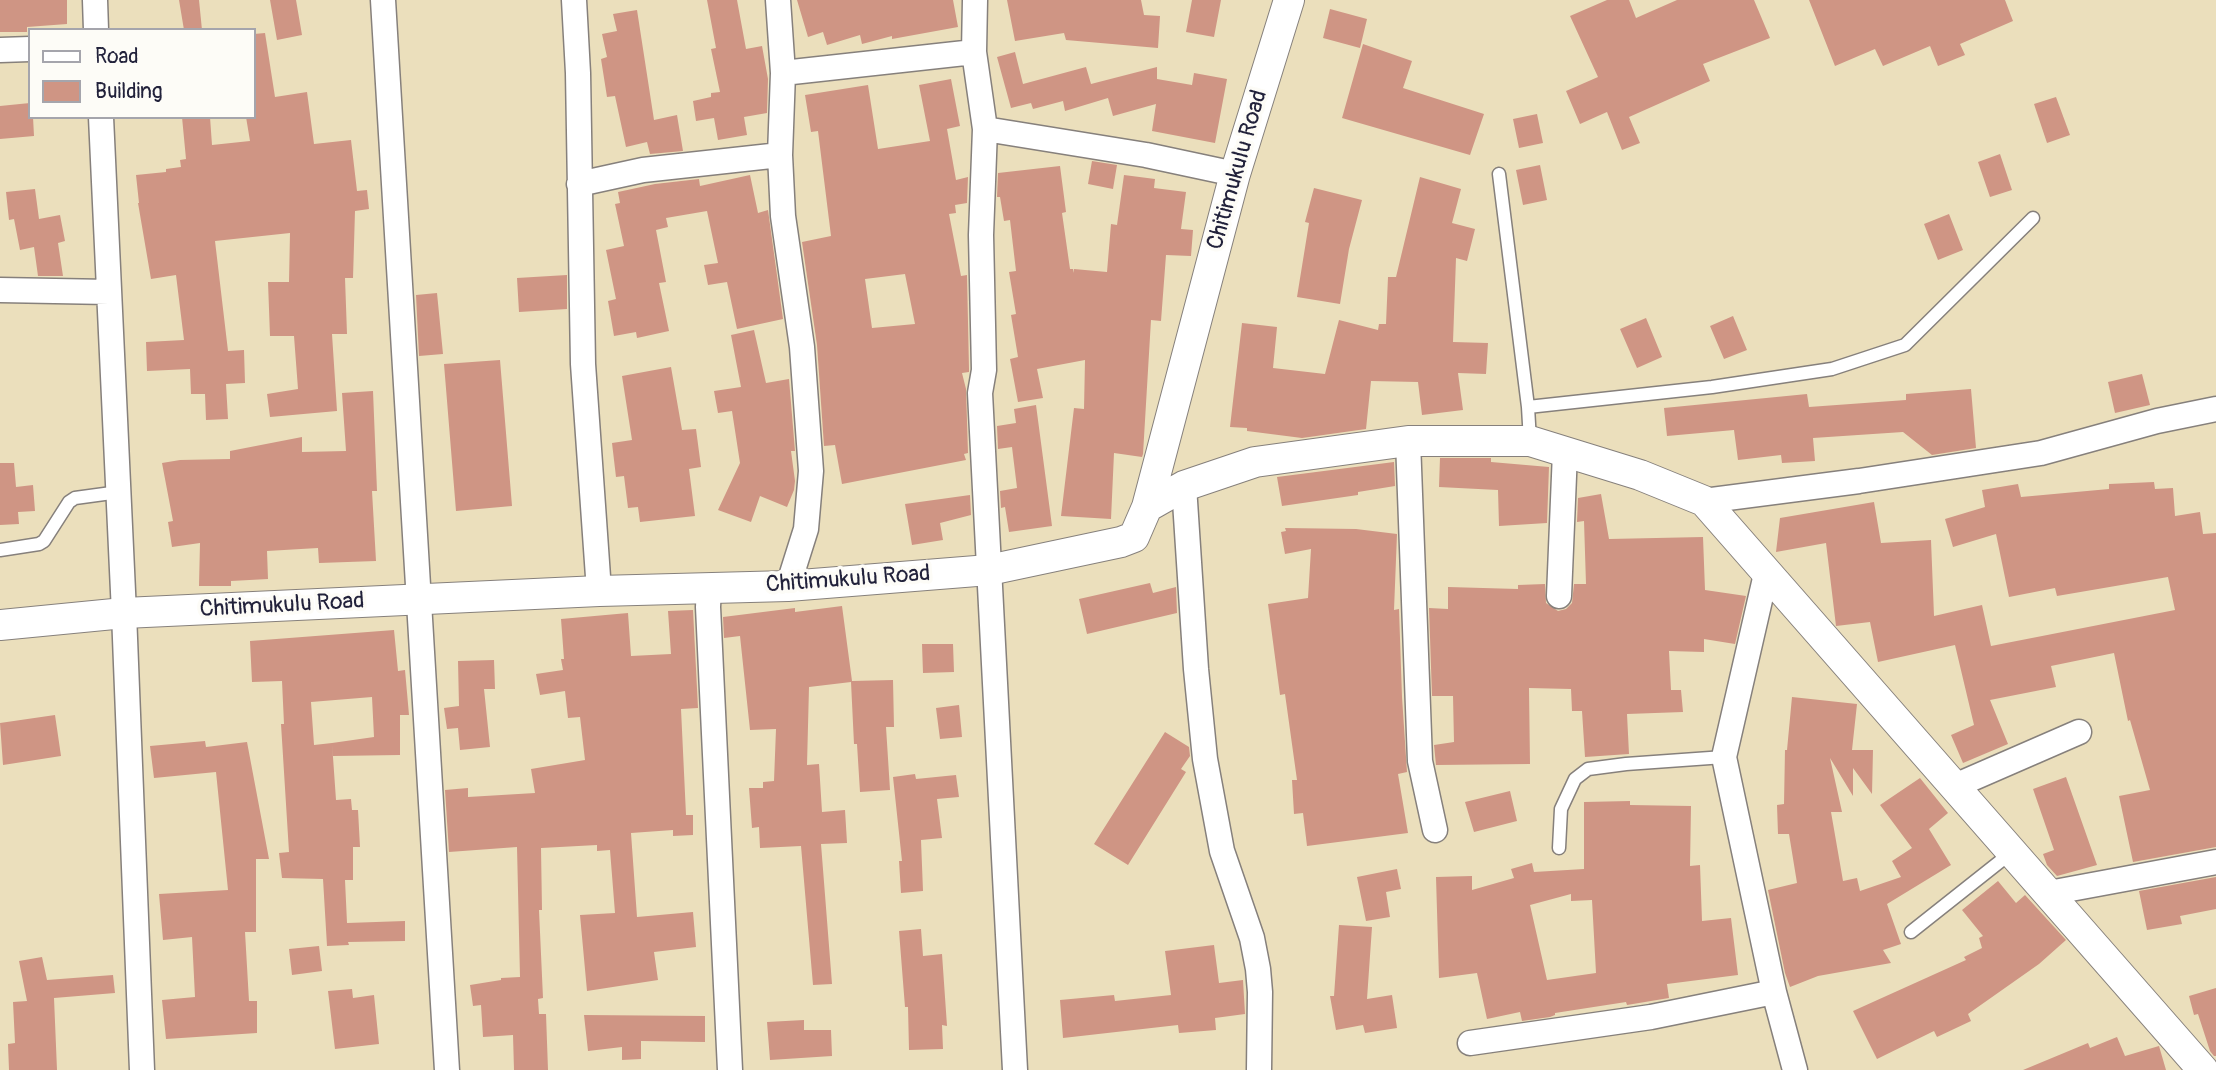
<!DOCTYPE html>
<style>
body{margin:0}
#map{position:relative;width:2216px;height:1070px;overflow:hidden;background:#ebdfbc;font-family:Pangolin,sans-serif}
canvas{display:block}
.legend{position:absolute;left:28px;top:28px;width:228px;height:91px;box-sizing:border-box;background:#fdfcf7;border:2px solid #a5a5ac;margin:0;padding:9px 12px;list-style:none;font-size:21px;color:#22223b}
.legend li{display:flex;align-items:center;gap:14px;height:35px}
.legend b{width:35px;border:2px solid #a5a5ac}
</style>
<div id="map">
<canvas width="2216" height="1070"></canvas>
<ul class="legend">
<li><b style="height:9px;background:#fff"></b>Road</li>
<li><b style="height:19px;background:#cf9584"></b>Building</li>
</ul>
</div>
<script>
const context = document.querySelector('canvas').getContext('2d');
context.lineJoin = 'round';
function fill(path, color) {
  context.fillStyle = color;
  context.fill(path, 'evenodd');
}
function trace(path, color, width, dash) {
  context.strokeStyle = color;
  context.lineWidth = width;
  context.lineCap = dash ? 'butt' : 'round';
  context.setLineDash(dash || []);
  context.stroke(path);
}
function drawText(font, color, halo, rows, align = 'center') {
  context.font = font + ' Pangolin,sans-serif';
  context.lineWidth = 7;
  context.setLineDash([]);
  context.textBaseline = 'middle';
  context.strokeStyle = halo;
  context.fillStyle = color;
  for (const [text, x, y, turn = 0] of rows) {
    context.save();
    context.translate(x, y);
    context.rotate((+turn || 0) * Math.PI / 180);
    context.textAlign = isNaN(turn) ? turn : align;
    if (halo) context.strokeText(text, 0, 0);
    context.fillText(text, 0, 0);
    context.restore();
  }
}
const building = new Path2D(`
 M0,0H67V24L27,27V32H0Z
 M179,0H199L202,30H184Z
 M270,0H296L302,35L277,40Z
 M707,0H737L746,49L762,46L768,79L767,113L744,117L747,135L718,140L714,118L696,121L693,101L711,97V93L720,92L711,49L716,48Z
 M797,0H953L958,27L892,39V36L862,44L860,35L827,45L823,32L808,37Z
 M1007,0H1141L1144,15L1160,16L1158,48L1066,40L1064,33L1015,41Z
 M1192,0H1221L1214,37L1186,32Z
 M1607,0H1629L1636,18L1677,0H1754L1770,38L1703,64L1710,81L1629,117L1640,143L1622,150L1607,112L1580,124L1566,91L1598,77L1570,16Z
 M1809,0H2005L2013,21L1960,44L1965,55L1938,66L1930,46L1883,66L1875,49L1835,66Z
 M1330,9L1367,19L1360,48L1323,38Z
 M637,10L654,120L677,115L683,151L650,154L647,142L626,147L615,96L607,97L601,59L607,57L602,34L617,31L613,14Z
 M265,33L275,97L307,92L314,144L351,140L357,191L367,190L369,209L355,211L353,278H345L347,334H332L337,411L270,417L267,394L298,389L294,336H270L268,282H289L290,233L215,241L228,351L244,350L245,383L226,384L228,419L206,420L205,394H191L190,369L147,371L146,342L184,340L176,275L151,279L138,203H139L136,175L166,172V169L181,167L180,160L186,159L182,117H210L212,145L250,141L246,117H254V34Z
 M1363,44L1412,61L1403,88L1484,114L1470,155L1342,118Z
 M1015,52L1023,84L1086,67L1091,84L1157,67V79L1192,85L1194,73L1227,79L1215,143L1152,131L1156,104L1113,116L1108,98L1065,111L1063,101L1033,109L1031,103L1011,108L997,57Z
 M951,79L960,126L947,129L956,180L968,177L967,203L955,205L956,213L949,214L961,276L967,275L969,369V372L962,373L966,389L968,453L964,454L966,460L842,484L835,445L824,446L817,345L802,242L831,236L818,131L811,132L805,95L868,85L878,149L930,141L919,85ZM905,274L915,324L872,328L865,279Z
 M2056,97L2070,135L2047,143L2034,104Z
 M30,103V117H33L34,136L0,139V106Z
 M1537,114L1543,143L1519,148L1513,119Z
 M2000,154L2012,190L1990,197L1978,162Z
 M1092,161L1117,165L1113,189L1088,184Z
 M1540,165L1547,200L1523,205L1516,170Z
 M1060,166L1066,212L1062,213L1070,269H1073V273L1074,269L1107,272L1111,224L1117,225L1124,175L1155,179L1154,188L1186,192L1181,229L1193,230L1191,256L1166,255L1161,321L1151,320L1143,454L1142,457L1114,453L1111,519L1061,516L1074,408L1084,409L1085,360L1037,369L1043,398L1018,402L1010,359L1018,357L1011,315L1016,314L1009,272L1016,271L1010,220L1004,221L1000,197H997L998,173Z
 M750,175L758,213L768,210L783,319L737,329L727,282L708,285L704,265L718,263L707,211L666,218L668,227L656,230L666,282L659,283L669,331L637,338L636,332L614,336L608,301L616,299L606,250L624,246L615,204L620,203L618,192L655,184L699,179L700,186Z
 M1420,177L1461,189L1452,223L1475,229L1467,261L1456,258L1453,342L1488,343L1486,374L1458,373L1463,410L1422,415L1418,382L1371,381L1366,429L1302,438L1247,431V428L1230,427L1242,323L1277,327L1273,368L1325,374L1339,320L1378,330L1379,324H1386L1388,277H1396Z
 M1314,188L1362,200L1349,249L1340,304L1297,297L1309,223L1305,222Z
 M35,189L39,219L60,215L65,241L58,243L63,276H38L34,247L20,250L14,219L9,220L6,192Z
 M1949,214L1963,250L1938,260L1924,224Z
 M567,275V309L519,312L517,278Z
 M437,293L443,354L419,356L416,295Z
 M1733,316L1747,350L1724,359L1710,326Z
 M1646,318L1662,357L1637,368L1620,329Z
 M754,330L766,383L789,379L795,451H791L795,481L794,490L787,507L760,496L751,522L718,510L740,463L732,411L718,413L714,391L741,387L731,335Z
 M500,360L512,506L456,511L444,364Z
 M671,367L682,430L696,429L701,467L689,469L695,516L640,522L638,507L628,508L624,476L616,477L612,443L632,440L622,376Z
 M2142,374L2150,405L2115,413L2108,382Z
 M1971,389L1976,448L1932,455L1903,432L1813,438L1815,461L1782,463L1781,455L1738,460L1734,430L1667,436L1664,408L1807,394L1809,407L1906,400V394Z
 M373,391L377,491H372L376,561L319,563L318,548L267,551L268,579L231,581V586H199L200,543L172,547L168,522L173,521L162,463L180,460L230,459V451L302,437V452L346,451L342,393Z
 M1036,405L1052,526L1009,532L1005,507L1001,508L1000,491L1017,488L1012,447L998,449L997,426L1016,423L1014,409Z
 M1440,458H1491V462L1549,467L1547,523L1499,526L1498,490L1439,487Z
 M1394,462L1395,486L1358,492V495L1282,506L1277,477Z
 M0,463H14L16,487L33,485L35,511L18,512L19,524L0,525Z
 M2154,482L2155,489L2173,488L2175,516L2200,512L2203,534L2216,533V847L2133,862L2119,796L2150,790L2130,720L2128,721L2114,653L2051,666L2056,687L1990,700L2008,744L1963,763L1951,735L1974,725L1955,645L1878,662L1870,622L1836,626L1826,543L1776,552L1780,518L1874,502L1881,543L1931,540L1934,616L1982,605L1991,646L2175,610L2168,577L2057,596L2055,588L2009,597L1996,534L1953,547L1945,519L1985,507L1982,490L2018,484L2021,497L2109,489V484Z
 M1601,494L1609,539L1703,537L1705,590L1746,596L1735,644L1704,639V652L1669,651L1671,690H1681L1683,712L1627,714L1629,754L1585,757L1582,711H1572L1571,689L1529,688L1530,764L1436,765L1434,745L1454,742L1453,696H1432L1429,608L1448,609V587L1518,589V585L1545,584L1546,603L1558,611L1566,609L1572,603L1574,584H1586L1584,521L1577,522L1578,498Z
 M970,495L971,515L940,523L943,540L912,545L905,504Z
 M1285,528L1356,529L1397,534L1394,610L1399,609L1402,697L1407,772L1398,774L1408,833L1307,846L1303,813L1294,814L1292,780H1297L1285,694L1280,695L1268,604L1308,598L1311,549L1285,554L1281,532L1286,531Z
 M1150,583L1153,593L1176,587L1177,613L1087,634L1079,599Z
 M842,606L852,681L893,680L894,727H886L890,790L860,792L857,744H854L851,682L809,687L807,765L819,764L822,812L845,810L847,843L821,844L832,984L813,985L801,846L760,848L759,827L752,828L749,788H763V782L774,781L776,729L750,730L740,636L724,638L723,617L795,608V612Z
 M693,610L698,708L681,709L686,815H693V835L673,836V830L631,833L637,917L693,912L696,947L654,952L658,980L587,991L580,915L615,913L610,850L597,851V845L541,848L542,910H539L543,998L538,999L539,1014H546L548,1070H514L513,1035L483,1037L481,1005L473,1006L470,985L501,980V978L520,977L517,847L449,852L445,790L468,788V797L535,793L531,769L585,760L580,717L568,718L565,691L540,695L536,674L563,670L561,659H564L561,619L628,613L631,656L671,654L668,611Z
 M394,630L398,671L405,670L409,715H400V755L333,756L332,743L374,737L372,697L311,702L314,745L332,743L336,800L351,799L352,810H358L360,847H353V880H345L347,923L405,921V941L348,942L349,945L327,946L323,879L282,878L279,853L289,852L281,724H284L282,681L252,682L250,641Z
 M922,644H953L954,672L923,673Z
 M494,660L495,689H484L490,747L460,750L458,728L447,729L444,708L459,706L458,661Z
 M1792,697L1857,704L1852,750H1873L1872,794L1853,768V796L1830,758L1842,812H1831L1843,881L1857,878L1860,891L1901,877L1892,861L1912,848L1880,805L1920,778L1948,813L1929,829L1951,865L1887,904L1901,944L1883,950L1891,963L1818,976L1790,987L1785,973L1768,890L1797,883L1789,834H1778L1777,805L1784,804L1785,750H1787Z
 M959,705L962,737L940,739L936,708Z
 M55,715L61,756L3,765L0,723Z
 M1165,732L1189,747L1190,756L1181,769L1186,772L1128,865L1094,844Z
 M205,741L206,747L247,742L269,859H256V932H245L249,1001H257V1033L166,1039L162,1000L195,997L192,937L163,940L159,894L228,890L216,772L154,778L150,746Z
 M915,774L916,779L956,775L959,797L937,799L942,838L921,840L923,891L901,893L899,861H902L893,777Z
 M2066,777L2097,865L2057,876L2047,865L2043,854L2054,850L2033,789Z
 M1510,791L1517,821L1474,832L1465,802Z
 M1630,801V805L1691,806L1690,866L1700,865L1702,921L1731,918L1738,975L1667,984L1669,998L1627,1005L1626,1002L1555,1013V1015L1550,1017L1522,1021L1520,1012L1487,1019L1477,973L1439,978L1436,877L1472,876V890L1514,878L1511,869L1532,863L1534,872L1584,869V802ZM1571,894V901L1592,900L1596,973L1547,980L1530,905Z
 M1397,869L1401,889L1386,892L1390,917L1366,921L1357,877Z
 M2216,877V909L2180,916L2182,924L2147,930L2139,891Z
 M1998,881L2016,903L2025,895L2066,940L2039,964L1968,1014L1971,1021L1937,1037L1934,1031L1877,1059L1853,1011L1966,960L1964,957L1982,948L1979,938L1983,936L1962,910Z
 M1339,925L1372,927L1367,999L1392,995L1397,1028L1365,1033L1363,1025L1336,1030L1330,996H1334Z
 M921,929L923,956L942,954L947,1026L942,1025L943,1049L909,1050L908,1007H905L899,931Z
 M1214,945L1219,983L1243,980L1245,1014L1215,1018L1216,1030L1179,1033L1178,1025L1063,1038L1060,1000L1114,995L1115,1001L1171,995L1165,951Z
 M319,946L322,971L292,975L289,949Z
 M42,957L47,980L113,975L115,993L54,998L57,1070H9L8,1044L15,1043L13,1002L27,1001L19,961Z
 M2216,988V1056H2214L2210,1051L2198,1014L2194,1015L2189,996Z
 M352,989L353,998L374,995L379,1044L335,1049L328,991Z
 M584,1015L705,1016V1042L641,1041V1059L622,1060V1047L588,1051Z
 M804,1020V1030H831L832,1056L770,1060L767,1022Z
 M2117,1037L2125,1056L2159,1046L2166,1070H2023L2088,1043L2090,1048Z`);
const service = new Path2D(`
 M1499,174L1528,407L1530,441
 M1528,407L1712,387L1832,369L1905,345L2033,218
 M0,550L39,544L44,541L69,502L75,498L119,492
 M1559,848L1561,809L1575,779L1588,769L1626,764L1724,757
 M1911,932L2012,852`);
const minor = new Path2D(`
 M95,0L96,30
 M383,0L447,1070
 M574,0L578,73L583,364L599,591
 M778,0L783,73L780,155L783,216L802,347L811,471L806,529L788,586
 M975,0L974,52L985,129L981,235L984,370L980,393L1015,1070
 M0,50L30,49
 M783,73L974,52
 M101,117L124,613L142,1070
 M985,129L1146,155L1235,174
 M579,184L643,170L780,155
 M0,290L109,292
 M1408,441L1420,761L1435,830
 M1184,486L1196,669L1205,759L1222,851L1252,938L1258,969L1260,992L1259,1070
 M1704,501L1859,481L2041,453L2157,421L2216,409
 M1766,574L1724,757L1774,992L1795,1070
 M709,587L708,607L730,1070
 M1559,596L1565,452
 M1955,786L2079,732
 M2049,893L2216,862
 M1470,1043L1651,1017L1774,992`);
const tertiary = new Path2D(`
 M1147,507L1184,486L1255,462L1408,441H1530L1640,475L1704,501L2203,1070
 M0,625L124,613L599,591L788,586L989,570L1121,542L1134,537L1147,507L1235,174L1289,0`);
const streetNames = [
 ["Chitimukulu Road",1238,170,-74],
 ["Chitimukulu Road",848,580,-4],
 ["Chitimukulu Road",282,606,-3]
];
fill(building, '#cf9584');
trace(service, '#86807c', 15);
trace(minor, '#86807c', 27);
trace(tertiary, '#86807c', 32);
trace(service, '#fff', 12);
trace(minor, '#fff', 24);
trace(tertiary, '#fff', 30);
drawText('23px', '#22223b', '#fdfcf7', streetNames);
</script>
